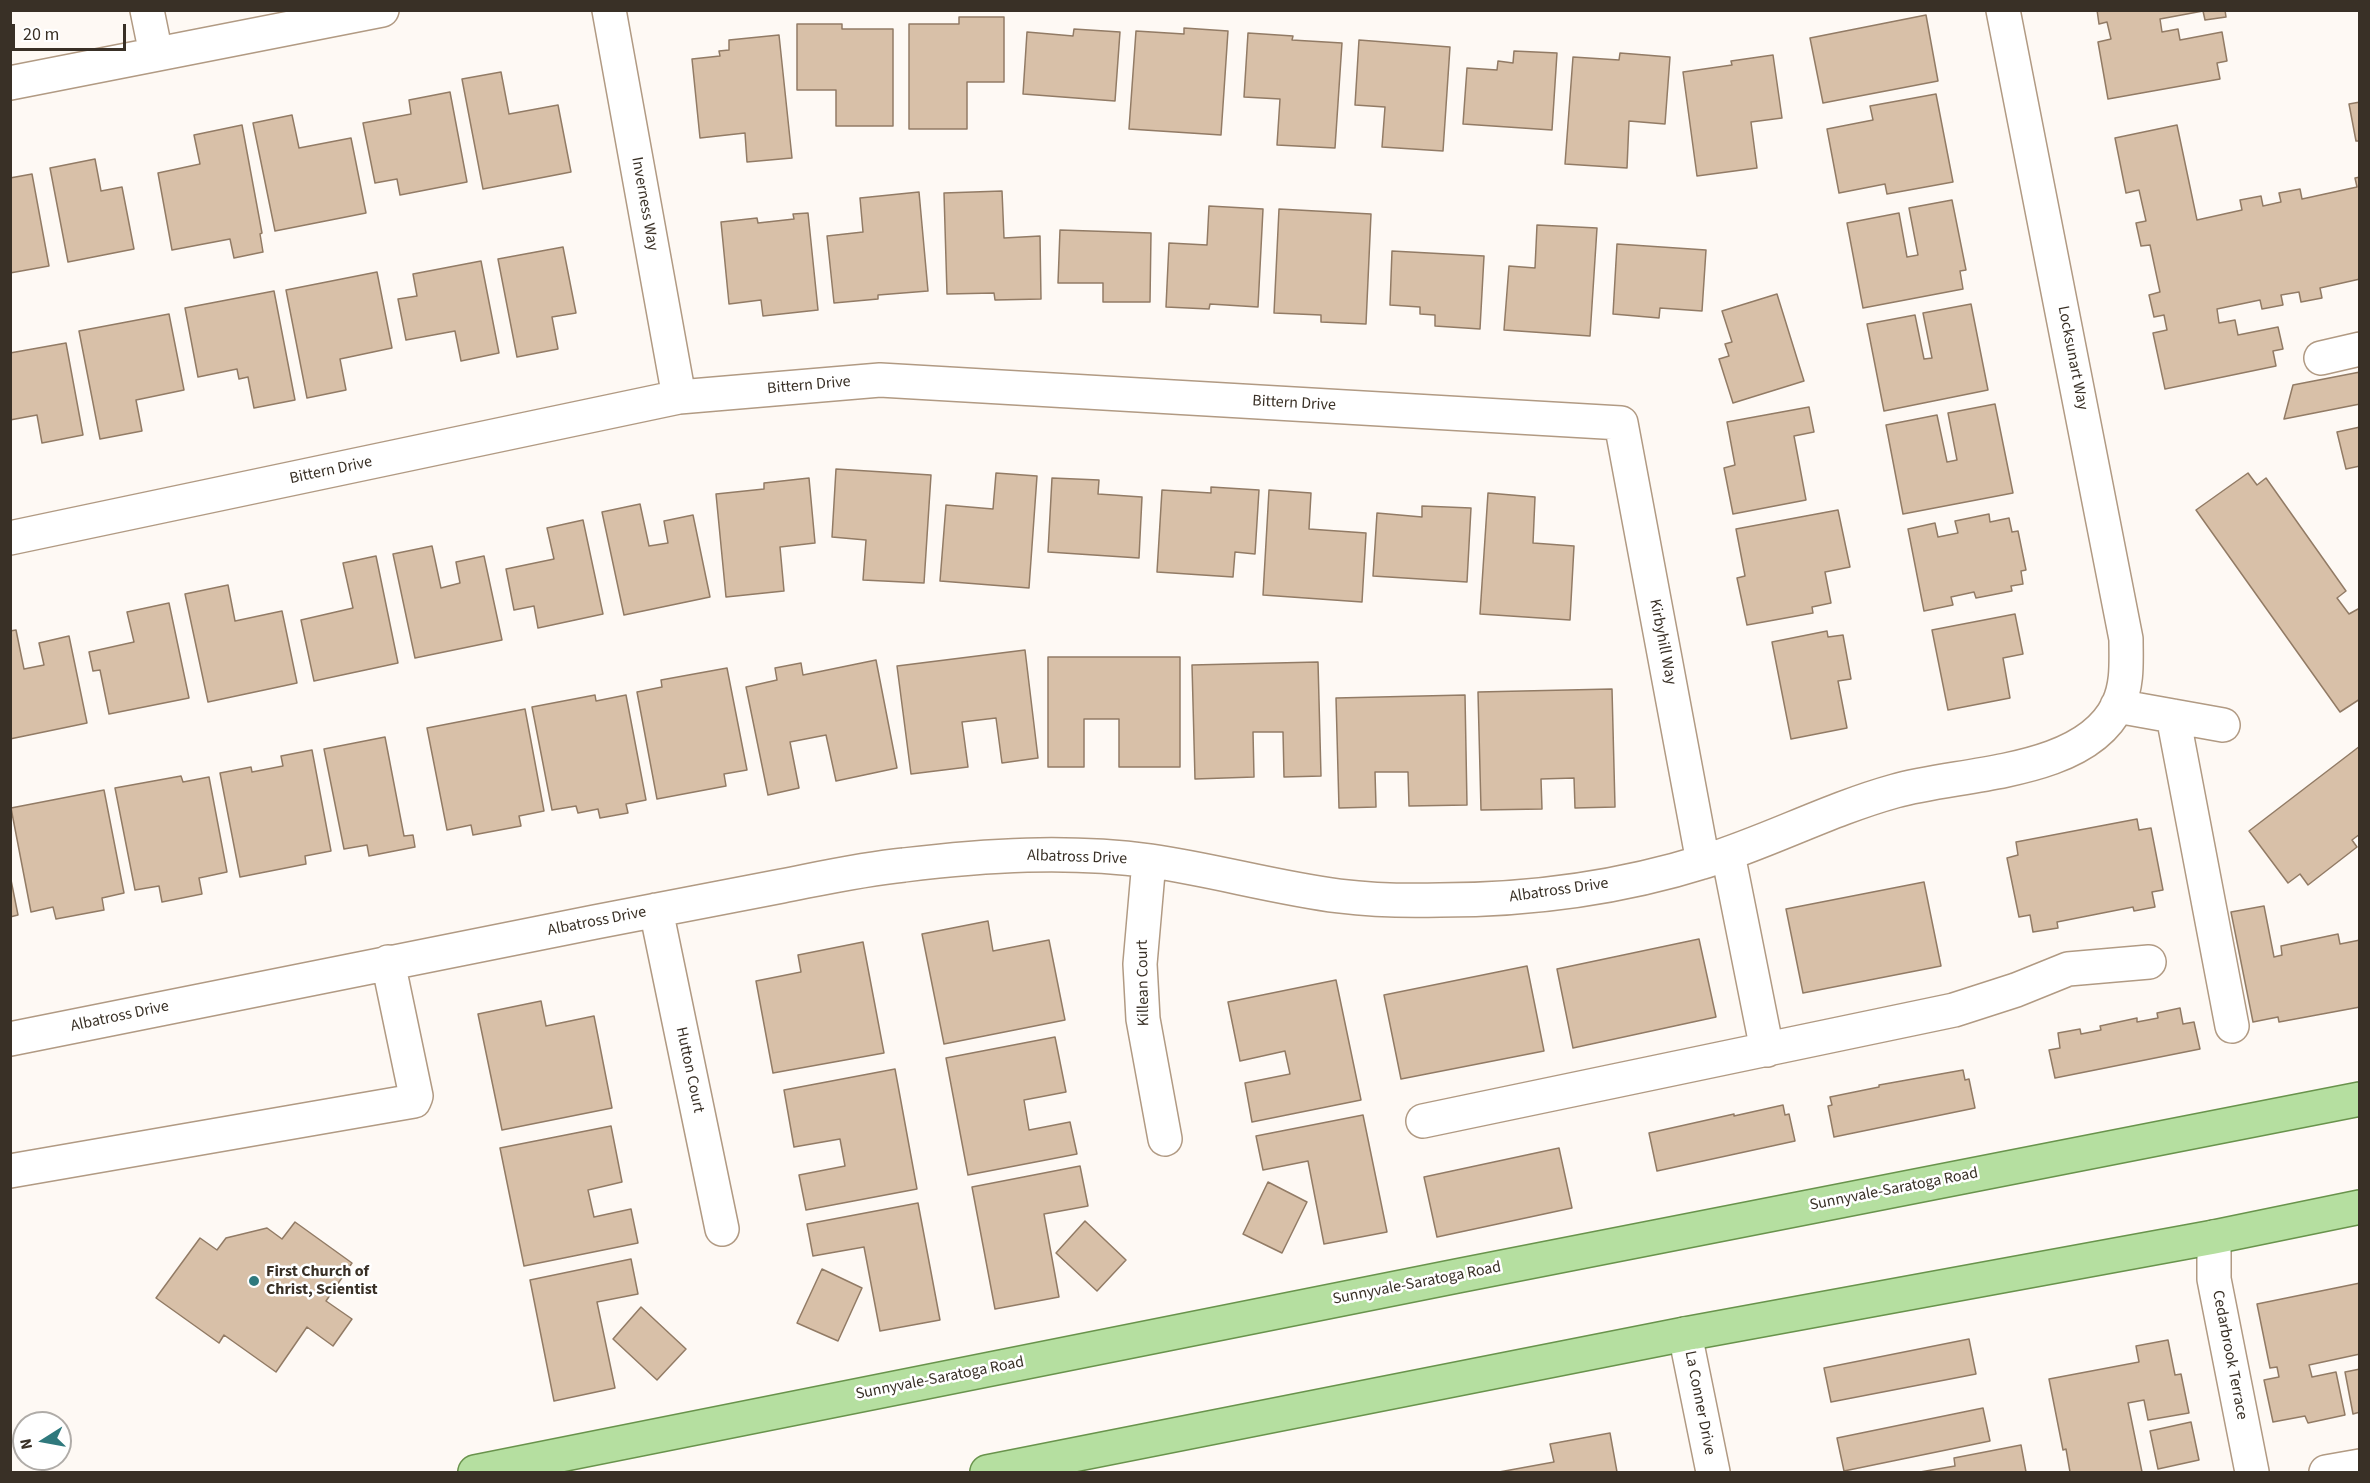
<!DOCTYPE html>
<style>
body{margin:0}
#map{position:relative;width:2370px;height:1483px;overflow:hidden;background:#fef9f4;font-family:"Source Sans 3",sans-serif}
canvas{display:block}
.frame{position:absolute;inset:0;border:12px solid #393026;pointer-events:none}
.north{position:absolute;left:12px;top:1411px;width:60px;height:60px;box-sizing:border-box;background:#fff;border:2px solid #b0aca8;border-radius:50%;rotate:259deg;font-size:16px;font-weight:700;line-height:24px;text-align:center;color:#393026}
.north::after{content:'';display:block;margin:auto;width:21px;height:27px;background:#2f797d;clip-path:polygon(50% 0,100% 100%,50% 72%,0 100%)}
.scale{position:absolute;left:12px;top:24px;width:114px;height:27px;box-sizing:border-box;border:3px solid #393026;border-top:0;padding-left:8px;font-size:18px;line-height:21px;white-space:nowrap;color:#393026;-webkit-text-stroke:4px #fff;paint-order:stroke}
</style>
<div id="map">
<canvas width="2370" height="1483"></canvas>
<div class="frame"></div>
<div class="north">N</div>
<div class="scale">20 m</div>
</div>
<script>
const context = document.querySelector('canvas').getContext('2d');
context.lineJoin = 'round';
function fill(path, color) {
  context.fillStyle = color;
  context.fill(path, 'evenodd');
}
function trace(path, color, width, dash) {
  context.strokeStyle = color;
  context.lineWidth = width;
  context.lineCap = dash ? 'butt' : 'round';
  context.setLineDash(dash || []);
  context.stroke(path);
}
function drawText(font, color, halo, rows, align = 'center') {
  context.font = font + ' "Source Sans 3",sans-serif';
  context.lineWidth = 5;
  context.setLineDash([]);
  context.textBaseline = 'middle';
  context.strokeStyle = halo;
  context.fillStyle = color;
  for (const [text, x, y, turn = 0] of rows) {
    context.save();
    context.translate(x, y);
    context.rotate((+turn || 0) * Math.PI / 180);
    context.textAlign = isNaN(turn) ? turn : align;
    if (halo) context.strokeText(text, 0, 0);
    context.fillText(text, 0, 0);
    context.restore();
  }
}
const building = new Path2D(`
 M2097,10H2225L2226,17L2205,20L2203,11L2160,19L2162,32L2178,29L2180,40L2222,32L2227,61L2217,63L2220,79L2108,99L2098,42L2111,39L2107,22L2099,24Z
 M1926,15L1938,81L1823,103L1810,38Z
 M959,17H1004V82H967V129H909V24H959Z
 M797,24H842V29H893V126H836V90H797Z
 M1184,28L1228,31L1221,135L1129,129L1136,31L1184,34Z
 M1074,29L1120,32L1115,101L1023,94L1027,32L1073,36Z
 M1248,33L1293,36L1292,40L1342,43L1335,148L1277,145L1280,99L1244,97Z
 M779,35L792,158L747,162L745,133L700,138L692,59L720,56L719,51L729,50V40Z
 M1359,40L1450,47L1443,151L1382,147L1385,107L1355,105Z
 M1514,51L1557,53L1552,130L1463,124L1467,68L1497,70L1498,61L1513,63Z
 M1620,53L1670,57L1665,124L1629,121L1627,168L1565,164L1573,57L1619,60Z
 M1773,55L1782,118L1751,122L1757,168L1697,176L1683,72L1732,65L1731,61Z
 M501,72L509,114L558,105L571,172L483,189L462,79Z
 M450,92L467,182L400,195L397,179L375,183L363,123L411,114L409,100Z
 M1936,94L1953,182L1887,194L1885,184L1839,193L1827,129L1873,120L1870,106Z
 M2360,102V141H2356L2349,104Z
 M292,115L299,148L351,138L366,213L275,231L253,123Z
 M242,125L262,233L260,234L263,252L234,258L230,239L172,250L158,173L200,164L194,135Z
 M2177,125L2197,220L2242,210L2240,200L2261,196L2263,206L2281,202L2279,193L2300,189L2302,199L2357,187L2355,178L2360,177V279L2320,288L2322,298L2301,302L2299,292L2281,295L2283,305L2262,309L2260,300L2217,309L2219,323L2235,320L2238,335L2278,327L2283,349L2273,351L2276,366L2165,389L2153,333L2167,330L2164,315L2154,317L2149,295L2160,292L2150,245L2141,246L2136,223L2146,221L2139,190L2126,193L2115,138Z
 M95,159L101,191L122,187L134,249L68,262L50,168Z
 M32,174L49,266L10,273V178Z
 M1002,191L1004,238L1040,236L1041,299L995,300L994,293L947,294L944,193Z
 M919,192L928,291L878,295V299L834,303L827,236L863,232L860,198Z
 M1952,200L1966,270L1960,271L1963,289L1863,308L1847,223L1899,213L1907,257L1918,255L1909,208Z
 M1209,206L1263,209L1258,307L1210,304L1209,309L1166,307L1169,243L1207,245Z
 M1279,209L1371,214L1366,324L1321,322V315L1274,313Z
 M808,213L818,310L763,316L761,300L729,304L721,222L757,218L758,223L794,219L793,214Z
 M1537,225L1597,228L1590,336L1504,330L1509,266L1535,268Z
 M1060,230L1151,233L1150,302H1103V283H1058Z
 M1617,244L1706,250L1702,311L1660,308L1659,318L1613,314Z
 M563,247L576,313L552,317L558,349L517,357L498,259Z
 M1392,251L1484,256L1480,329L1435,326V315L1420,314V307L1390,305Z
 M481,261L499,353L461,361L455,331L406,340L398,299L417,296L413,274Z
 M377,272L392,348L340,359L346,390L307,398L286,290Z
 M274,291L295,400L254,408L248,377L239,379L237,369L198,377L185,308Z
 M1777,294L1804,381L1733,403L1719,359L1729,356L1725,344L1732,342L1722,311Z
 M1971,304L1988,390L1884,411L1867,324L1915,315L1924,359L1932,358L1923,313Z
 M169,314L184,390L136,400L142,431L100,439L79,331Z
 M66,343L83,435L42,443L37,415L10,420V353Z
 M2360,372V404L2284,419L2293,385Z
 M1995,404L2013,493L1903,514L1886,425L1937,415L1947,462L1957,460L1948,413Z
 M1809,407L1814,432L1794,436L1806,500L1733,514L1724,468L1735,465L1727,422Z
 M2360,427V466L2346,469L2337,432Z
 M836,469L931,475L924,583L863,580L866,540L832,537Z
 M996,473L1037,476L1029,588L940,581L946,505L993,509Z
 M2248,473L2257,485L2266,478L2346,591L2337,598L2349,614L2358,609L2360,611V699L2340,712L2196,510Z
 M809,478L815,543L780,547L784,591L726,597L716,494L764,489V483Z
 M1052,478L1099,480L1098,494L1142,497L1139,558L1048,552Z
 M1211,487L1259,490L1255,554L1235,552L1233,577L1157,572L1162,490L1211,493Z
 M1269,490L1311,493L1309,529L1366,533L1362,602L1263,595Z
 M1488,493L1535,497L1533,543L1574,546L1570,620L1480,614Z
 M640,504L649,546L668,543L664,521L693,515L710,597L624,615L602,512Z
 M1422,506L1471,508L1467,582L1373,576L1377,513L1422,517Z
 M1838,510L1850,567L1825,572L1831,603L1812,607L1813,613L1747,625L1737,578L1745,576L1736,529Z
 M1989,514L1990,522L2009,518L2012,532L2018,531L2026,570L2021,571L2023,584L2011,586L2012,591L1976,598L1974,592L1951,597L1953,605L1924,611L1908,529L1935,523L1938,537L1958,533L1955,521Z
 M583,520L603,614L538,628L534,606L514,610L506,569L554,559L547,528Z
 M432,546L441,588L460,583L456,562L484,556L502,640L415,658L393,554Z
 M376,556L398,663L314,681L301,620L353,608L343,563Z
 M228,585L235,621L282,611L297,683L208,702L185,594Z
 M169,603L189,698L109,714L100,670L93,671L89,652L134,642L127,612Z
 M2015,614L2023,654L2003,658L2010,698L1948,710L1932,630Z
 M16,630L24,669L44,665L39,643L69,636L87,723L10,739V631Z
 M1827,631L1828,637L1843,635L1851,679L1838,681L1847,728L1791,739L1772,642Z
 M1025,650L1038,758L1002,763L996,718L962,722L968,767L911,774L897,666Z
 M1048,657H1180V767H1119V719H1084V767H1048Z
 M876,660L897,768L836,781L826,735L790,742L799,788L768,795L746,687L777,680L775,668L801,663L803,675Z
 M1318,662L1321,776L1284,777L1283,732H1253L1254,777L1195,779L1192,665Z
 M727,668L747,770L724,774L726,786L657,799L637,692L662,687L661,680Z
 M1612,689L1615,807L1575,808L1574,778L1541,779L1542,809L1481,810L1478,692Z
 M595,695L596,701L626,695L646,800L626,804L628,813L600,818L598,809L578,813L576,806L552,810L532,707Z
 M1465,695L1467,805L1409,806L1408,772H1375L1376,807L1339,808L1336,698Z
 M525,709L544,811L519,816L521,826L473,835L471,825L447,830L427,728Z
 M385,737L404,836L413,835L415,847L369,856L367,845L344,849L324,749Z
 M2360,746V834L2352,840L2357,847L2308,885L2300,874L2288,883L2249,831Z
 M312,750L331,851L305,856L306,864L240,877L220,773L251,767L252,772L283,766L281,756Z
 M181,776L183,782L209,777L227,872L199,878L202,894L162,902L159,886L135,890L115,788Z
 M104,790L124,893L102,898L104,910L56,919L53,907L31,912L11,808Z
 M2137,819L2139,830L2151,828L2163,890L2152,892L2155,907L2134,911L2133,907L2057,922L2058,928L2033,932L2030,915L2019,917L2007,858L2018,855L2016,842Z
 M10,875L18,915L10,917Z
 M1924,882L1941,966L1803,993L1786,909Z
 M2264,906L2274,957L2282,955L2281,946L2338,934L2340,944L2360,940V1007L2279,1022L2278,1017L2253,1022L2231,912Z
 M988,921L993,951L1049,940L1065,1020L944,1044L922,934Z
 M1699,939L1716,1017L1573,1048L1557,969Z
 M863,942L884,1053L773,1073L756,981L801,972L798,955Z
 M1527,966L1544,1051L1401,1079L1384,995Z
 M1336,980L1361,1100L1252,1122L1245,1083L1290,1074L1285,1051L1240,1061L1228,1002Z
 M541,1001L546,1026L594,1016L612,1108L502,1130L478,1014Z
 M2180,1008L2183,1024L2194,1022L2200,1049L2055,1078L2049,1050L2060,1048L2058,1033L2080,1029L2081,1034L2101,1030L2100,1026L2137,1018V1022L2158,1018L2157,1013Z
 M1055,1037L1066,1092L1024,1100L1029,1130L1070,1122L1077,1154L968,1175L946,1058Z
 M895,1069L917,1189L806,1210L799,1175L845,1166L840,1139L794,1147L784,1090Z
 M1963,1070L1965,1080L1969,1079L1975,1108L1834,1137L1828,1106L1832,1105L1830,1097L1879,1087V1085Z
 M1783,1105L1785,1115L1789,1114L1795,1141L1657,1171L1649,1133L1734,1114V1116Z
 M1363,1115L1387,1232L1324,1244L1308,1161L1263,1170L1256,1136Z
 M611,1126L622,1182L588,1190L594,1217L631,1209L638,1243L524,1266L500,1148Z
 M1559,1148L1572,1208L1437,1237L1424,1177Z
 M1080,1166L1088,1206L1044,1214L1059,1297L995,1309L972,1187Z
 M1268,1182L1307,1202L1282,1253L1243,1234Z
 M918,1203L940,1320L880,1331L864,1247L813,1256L807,1224Z
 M1085,1221L1126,1260L1097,1291L1056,1253Z
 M295,1222L352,1263L326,1301L352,1319L333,1346L307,1327L276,1372L224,1335L219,1343L156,1298L200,1238L217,1250L226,1238L267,1228L282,1239Z
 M631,1259L638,1294L597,1302L615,1388L554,1401L530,1280Z
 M822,1269L862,1288L838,1341L797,1323Z
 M2360,1283V1354L2309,1365L2312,1377L2336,1372L2345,1415L2308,1423L2305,1416L2273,1422L2264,1380L2279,1377L2277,1367L2270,1368L2257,1304Z
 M641,1307L686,1349L657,1380L613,1339Z
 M1969,1339L1976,1374L1831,1402L1824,1368Z
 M2168,1340L2175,1375L2181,1374L2189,1413L2148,1420L2144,1400L2128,1403L2142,1472H2070L2066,1449L2063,1450L2049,1379L2139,1362L2136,1346Z
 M2360,1369V1412L2353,1414L2345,1372Z
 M1983,1408L1990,1441L1844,1471L1837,1438Z
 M2191,1422L2199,1460L2158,1469L2150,1431Z
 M1610,1433L1617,1472H1499L1554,1462L1550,1444Z
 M2021,1445L2026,1472H1920L1955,1466L1954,1458Z`);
const minor = new Path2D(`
 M147,10L156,54
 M609,10L679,397
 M10,83L382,10
 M2321,358L2360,349
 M10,538L679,397L880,380L1621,423L1703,862
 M2117,706L2223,725
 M2173,716L2232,1026
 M1728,854L1767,1050
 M1149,861L1140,964L1143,1019L1165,1139
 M656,910L722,1229
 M10,1039C205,999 400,960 595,922C657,910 720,898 782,886C823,878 863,869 904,865C987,855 1067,850 1151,861C1214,870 1276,888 1339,896C1372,900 1407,901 1440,900C1529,900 1620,888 1706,861C1770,841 1830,809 1895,791C1962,772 2085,775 2118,705C2128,684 2126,661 2126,639L2003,10
 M1423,1121L1954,1010L2016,990L2068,969L2149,962
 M10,1171L414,1101L416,1096L388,962
 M2214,1237V1279L2252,1472
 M1685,1334L1713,1472
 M2326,1472L2360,1466`);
const major = new Path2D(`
 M475,1472L1457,1276L2360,1099
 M987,1472L1685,1334L2214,1237L2360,1207`);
const markers = [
 [254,1281,6,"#2f797d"]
];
const streetNames = [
 ["Inverness Way",644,204,80],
 ["Locksunart Way",2072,358,79],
 ["Bittern Drive",809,386,-5],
 ["Bittern Drive",1294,404,3],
 ["Bittern Drive",331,471,-12],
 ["Kirbyhill Way",1662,642,79],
 ["Albatross Drive",1077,858,2],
 ["Albatross Drive",1559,891,-8],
 ["Albatross Drive",597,922,-11],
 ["Killean Court",1144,983,-91],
 ["Albatross Drive",120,1017,-12],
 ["Hutton Court",689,1070,78],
 ["Sunnyvale-Saratoga Road",1894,1190,-11],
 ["Sunnyvale-Saratoga Road",1417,1284,-11],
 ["Cedarbrook Terrace",2229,1355,79],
 ["Sunnyvale-Saratoga Road",940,1379,-11],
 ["La Conner Drive",1699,1403,79]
];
const poiNames = [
 ["First Church of",266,1272],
 ["Christ, Scientist",266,1290]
];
fill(building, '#d8c0a8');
trace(building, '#927b65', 1.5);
trace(minor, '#b19a83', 36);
trace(major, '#69934c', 36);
trace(minor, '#fff', 33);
trace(major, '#b5dfa0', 33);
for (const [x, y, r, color] of markers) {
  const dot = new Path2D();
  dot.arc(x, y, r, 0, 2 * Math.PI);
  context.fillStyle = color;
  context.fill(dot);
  trace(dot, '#fff', 2);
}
drawText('16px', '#393026', '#fff', streetNames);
drawText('bold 16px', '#393026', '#fff', poiNames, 'left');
</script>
